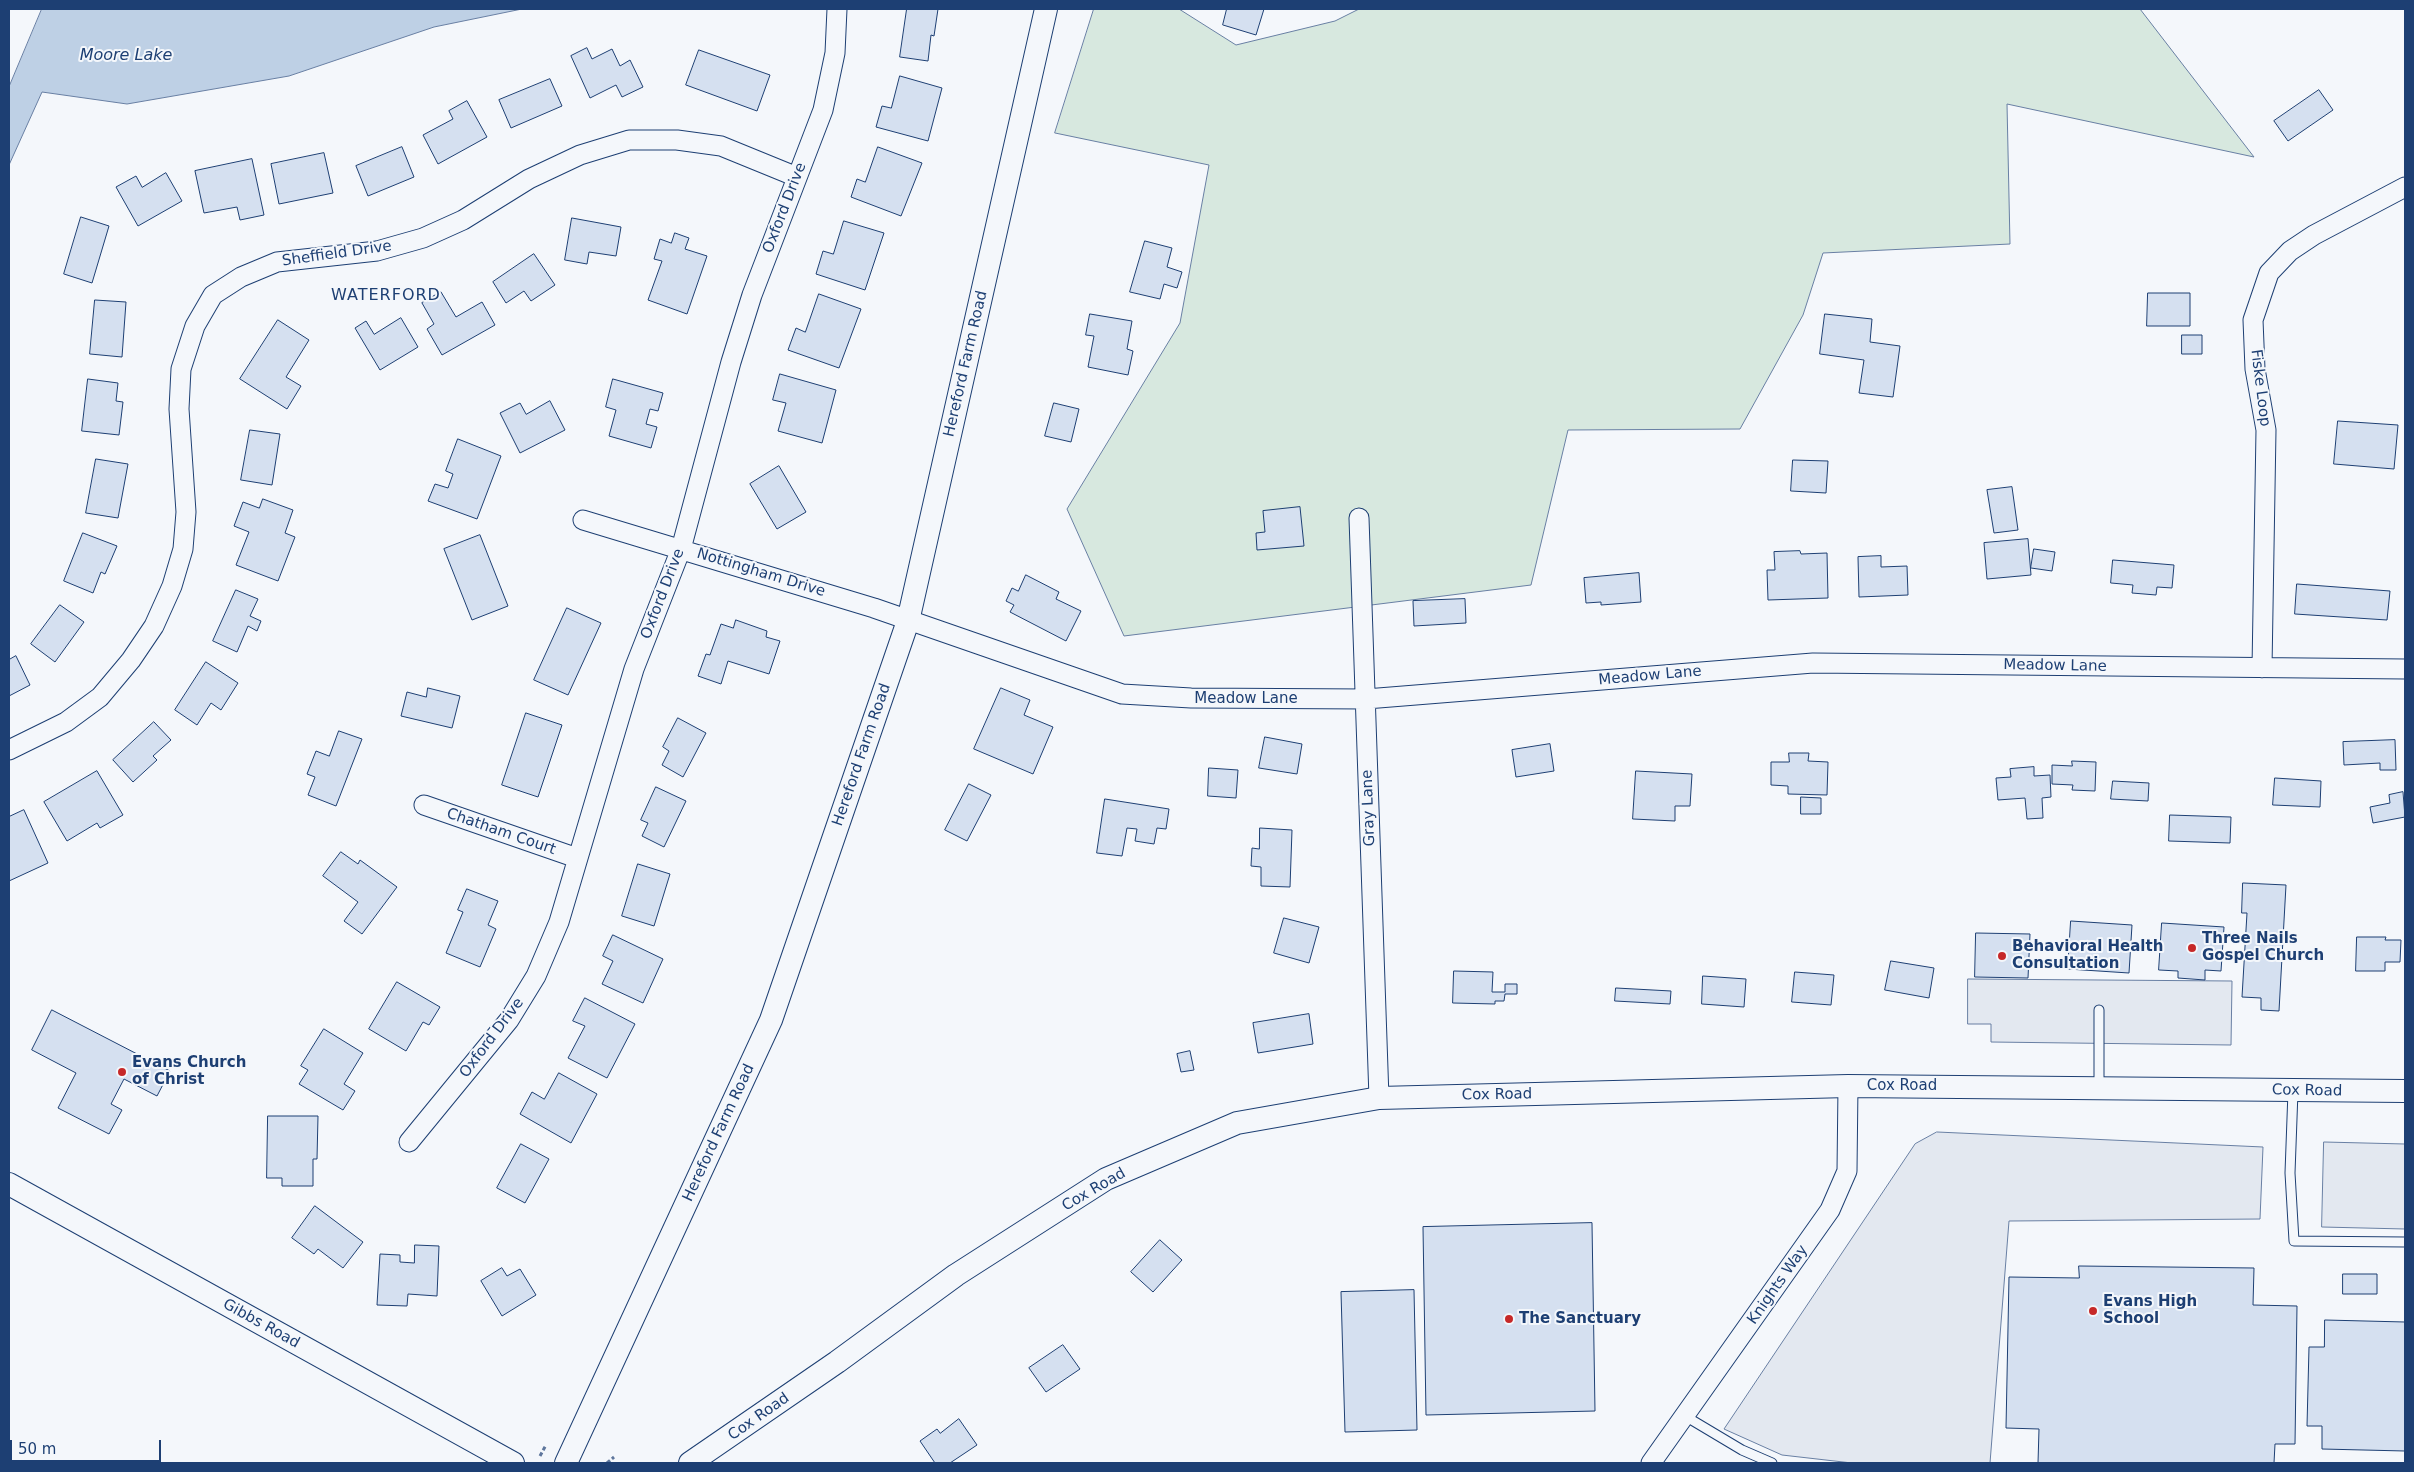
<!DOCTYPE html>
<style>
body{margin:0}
#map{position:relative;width:2414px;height:1472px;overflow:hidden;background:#f4f7fb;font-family:"DejaVu Sans",sans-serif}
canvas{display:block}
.frame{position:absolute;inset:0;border:10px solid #1d3f73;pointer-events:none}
.scale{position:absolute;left:10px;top:1440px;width:151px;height:22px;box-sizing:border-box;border:2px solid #1d3f73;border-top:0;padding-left:6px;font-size:15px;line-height:18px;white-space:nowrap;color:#1d3f73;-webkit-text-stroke:4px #f4f7fb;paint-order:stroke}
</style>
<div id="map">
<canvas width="2414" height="1472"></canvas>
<div class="frame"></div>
<div class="scale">50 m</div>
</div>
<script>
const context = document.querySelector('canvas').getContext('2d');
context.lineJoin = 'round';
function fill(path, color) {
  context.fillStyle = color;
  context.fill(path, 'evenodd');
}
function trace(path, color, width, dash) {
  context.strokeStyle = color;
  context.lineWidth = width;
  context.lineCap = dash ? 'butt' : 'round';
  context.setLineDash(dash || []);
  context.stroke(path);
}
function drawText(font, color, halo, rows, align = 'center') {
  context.font = font + ' "DejaVu Sans",sans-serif';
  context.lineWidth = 4;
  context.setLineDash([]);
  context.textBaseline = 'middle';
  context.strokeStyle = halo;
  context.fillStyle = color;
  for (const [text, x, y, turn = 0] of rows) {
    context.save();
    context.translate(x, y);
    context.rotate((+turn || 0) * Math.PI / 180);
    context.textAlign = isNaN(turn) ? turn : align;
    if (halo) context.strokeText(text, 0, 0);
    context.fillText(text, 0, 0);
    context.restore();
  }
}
const green = new Path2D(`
 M1094,9H1179L1236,45L1335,21L1359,9H2140L2254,157L2007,104L2010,244L1823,253L1803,315L1740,429L1568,430L1531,585L1124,636L1067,509L1180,323L1209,165L1055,133Z`);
const parking = new Path2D(`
 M1968,979L2232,981L2231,1045L1991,1042V1024H1968Z
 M1937,1132L2263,1147L2260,1219L2009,1221L1990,1463H1852L1782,1455L1724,1429L1915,1144Z
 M2324,1142L2405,1144V1229L2322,1227Z`);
const water = new Path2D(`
 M42,9H522L434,27L289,76L127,104L42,92L9,165V87Z`);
const building = new Path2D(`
 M907,9H938L934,36L931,35L928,61L900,57Z
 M1227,9H1264L1256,35L1223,25Z
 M587,48L592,59L612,49L620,66L630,60L643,87L622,97L616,85L590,98L571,56Z
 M699,50L770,75L757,111L686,85Z
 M900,76L942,88L928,141L876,127L882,106L891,108Z
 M550,79L562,106L511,128L499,100Z
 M2319,90L2333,110L2288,141L2274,121Z
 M467,101L487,137L438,164L423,135L453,119L449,111Z
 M402,147L414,177L368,196L356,166Z
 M878,147L922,163L901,216L851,197L857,179L865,182Z
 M324,153L333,193L279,204L271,164Z
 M252,159L264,215L240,220L237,207L204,213L195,171Z
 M166,173L182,201L138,226L116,187L136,176L142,187Z
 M81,217L109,226L92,283L64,274Z
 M572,218L621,227L616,256L589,252L587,264L565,260Z
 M844,221L884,233L865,290L816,274L823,251L833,254Z
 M675,233L689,238L685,249L707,256L687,314L648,300L662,261L654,259L660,239L671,243Z
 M1145,241L1172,248L1167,267L1182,272L1177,288L1164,284L1160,299L1130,292Z
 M534,254L555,285L531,301L524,291L506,303L493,282Z
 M441,292L456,317L482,302L495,325L442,355L427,329L434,324L422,303Z
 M2148,293H2190V326H2147Z
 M819,294L861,309L839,368L788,350L796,328L805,332Z
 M95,300L126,302L122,357L90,354Z
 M1090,314L1132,321L1127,349L1133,351L1128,375L1088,367L1094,336L1086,335Z
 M1825,314L1872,319L1870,342L1900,346L1893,397L1859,393L1864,360L1820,354Z
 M401,318L418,347L380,370L355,328L366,321L374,334Z
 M278,320L309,340L286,377L301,386L287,409L240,379Z
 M2182,335H2202V354H2182Z
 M780,374L836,390L822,443L778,431L786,403L773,400Z
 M88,379L118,383L116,401L123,402L119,435L82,431Z
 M613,379L663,393L658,411L650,409L646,424L657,427L651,448L609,436L616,410L606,407Z
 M550,401L565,430L520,453L500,413L520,403L526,414Z
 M1054,403L1079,409L1071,442L1045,436Z
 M2338,421L2398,425L2394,469L2334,464Z
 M250,430L280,434L272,485L241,480Z
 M458,439L501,456L477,519L428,501L435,484L448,488L453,474L446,471Z
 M96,459L128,464L118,518L86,513Z
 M1793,460L1828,461L1826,493L1791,491Z
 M779,466L806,512L777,529L750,484Z
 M2012,487L2018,530L1994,533L1987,490Z
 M263,499L293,510L285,533L295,537L278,581L236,565L249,532L234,526L243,502L259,508Z
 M1300,507L1304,546L1257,550L1256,533L1265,532L1263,511Z
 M83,533L117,546L105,574L101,572L93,593L64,581Z
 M480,535L508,606L472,620L444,549Z
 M2028,539L2031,575L1987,579L1984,543Z
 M2034,549L2055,552L2052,571L2031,568Z
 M1800,551L1801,554L1827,553L1828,598L1768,600L1767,570H1775L1774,552Z
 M1881,556V567L1907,566L1908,595L1859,597L1858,557Z
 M2113,560L2174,565L2172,588L2157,587L2156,595L2132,593L2133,585L2111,583Z
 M1639,573L1641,602L1601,605V602L1586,603L1584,578Z
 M1026,575L1059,592L1056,599L1081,611L1066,641L1010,612L1014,605L1006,601L1012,588L1018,591Z
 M2297,584L2390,591L2387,620L2295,614Z
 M236,590L258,599L250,616L261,621L257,631L248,626L237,652L213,641Z
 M1465,599L1466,623L1414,626L1413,601Z
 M60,605L84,622L55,662L31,644Z
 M567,608L601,623L568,695L534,680Z
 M736,620L767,631L766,637L780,641L769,674L728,661L721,684L698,676L706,654L710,655L721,624L733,628Z
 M16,656L30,685L9,696V660Z
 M206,662L238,683L221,710L211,703L197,725L175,710Z
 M428,688L460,696L452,728L401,716L407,692L426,697Z
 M1001,688L1030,700L1024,715L1053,727L1033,774L974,749Z
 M526,713L562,725L538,797L502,785Z
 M678,718L706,733L683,777L662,765L669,751L663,747Z
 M154,722L171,740L153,756L157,760L133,782L113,760Z
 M339,731L362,739L336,806L308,795L315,777L307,774L316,751L329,756Z
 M1265,737L1302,744L1297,774L1259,768Z
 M2395,740L2396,770H2380V763L2344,765L2343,742Z
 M1550,744L1554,771L1516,777L1512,750Z
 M1789,753H1809L1808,761L1828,762L1827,795L1788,794V786L1771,785V762H1789Z
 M2072,761L2096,762L2095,791L2072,790L2073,785L2052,784V765L2072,766Z
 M2034,767V776L2050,775L2051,797L2042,798L2043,818L2027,819L2025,798L1998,800L1996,778L2011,777L2010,769Z
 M1209,768L1238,770L1236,798L1208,796Z
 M97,771L123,815L100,828L97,823L67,841L44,802Z
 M1636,771L1692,774L1690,806H1675V821L1633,819Z
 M2275,778L2321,781L2320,807L2273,805Z
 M2113,781L2149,783L2148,801L2111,799Z
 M969,784L991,795L967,841L945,830Z
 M656,787L686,801L664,847L642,836L648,823L641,820Z
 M2403,792L2405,817L2373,823L2370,807L2390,803L2389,795Z
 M1801,797L1821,798V814H1801Z
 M1105,799L1169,809L1166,829L1157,828L1154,844L1135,841L1137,829L1127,828L1122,856L1097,853Z
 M24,810L48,863L9,881V817Z
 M2170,815L2231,817L2230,843L2169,841Z
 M1260,828L1292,830L1290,887L1261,886V867L1251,866L1252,848L1259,849Z
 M341,852L358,864L360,860L397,887L362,934L344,921L358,902L323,876Z
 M638,864L670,874L654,926L622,916Z
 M2243,883L2286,885L2279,1011L2261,1010V998L2242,997L2247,913H2242Z
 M467,889L498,901L488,925L496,929L480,967L446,953L463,912L458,910Z
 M1284,918L1319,927L1309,963L1274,953Z
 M2071,921L2132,925L2129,973L2068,969Z
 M2162,923L2224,927L2221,971L2205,970V980L2178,978V971L2159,970Z
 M1976,933L2030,934L2028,978L1975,977Z
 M613,935L663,959L643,1003L602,984L613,961L603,956Z
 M2357,937H2386L2385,940H2401L2400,962H2385V971H2356Z
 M1891,961L1934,968L1929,998L1885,990Z
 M1454,971L1493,972L1492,992H1505V984H1517V994H1505L1504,1001H1495V1004L1453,1003Z
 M1795,972L1834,975L1831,1005L1792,1002Z
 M1703,976L1746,979L1744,1007L1702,1004Z
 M397,982L440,1007L429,1025L423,1022L406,1051L369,1029Z
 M1616,988L1671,991L1670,1004L1615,1001Z
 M585,998L635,1024L607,1078L568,1058L585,1026L573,1021Z
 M52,1010L170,1071L157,1096L124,1079L111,1104L122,1110L109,1134L58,1108L76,1073L32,1050Z
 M1309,1014L1313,1044L1258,1053L1253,1023Z
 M324,1029L363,1053L344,1084L355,1091L343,1110L299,1084L308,1070L301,1066Z
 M1190,1051L1194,1070L1181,1072L1177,1054Z
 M559,1073L597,1094L571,1143L520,1114L532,1092L544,1099Z
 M268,1116H318L317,1159H313V1186H282V1178H267Z
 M521,1144L549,1159L525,1203L497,1188Z
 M315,1206L363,1242L343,1268L318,1249L314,1254L292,1238Z
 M1592,1223L1595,1411L1426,1415L1423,1227Z
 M1160,1240L1182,1260L1153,1292L1131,1272Z
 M415,1245L439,1246L437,1296L408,1294L407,1306L377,1305L380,1254L400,1255V1262L414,1263Z
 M2079,1266L2254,1268L2253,1305L2297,1306L2295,1444H2275L2274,1463H2038L2039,1429L2006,1428L2009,1277L2079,1278Z
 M502,1268L507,1276L520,1269L536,1295L502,1316L481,1281Z
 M2343,1274H2377V1294H2343Z
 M1414,1290L1417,1430L1345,1432L1341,1292Z
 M2325,1320L2405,1322V1451L2322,1449V1426H2307L2309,1347H2324Z
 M1063,1345L1080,1369L1046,1392L1029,1368Z
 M959,1419L977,1445L950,1463H935L920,1441L937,1429L940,1433Z`);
const path = new Path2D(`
 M540,1456L546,1445
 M607,1463L614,1457`);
const service = new Path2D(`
 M2099,1088V1010
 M2293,1091L2290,1173L2294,1241L2405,1242
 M1685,1416L1742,1450L1772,1463`);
const minor = new Path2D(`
 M1359,518L1379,1098
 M583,520L874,608L1122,694L1191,698L1366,699L1813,663L2405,669
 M2262,668L2266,430L2255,369L2253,320L2269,273L2290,251L2314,235L2405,187
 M9,750L66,722L100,697L131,660L154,626L172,586L183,549L186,512L179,409L181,369L195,326L213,295L241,277L277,262L377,251L423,238L463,220L529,179L580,155L629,140H677L721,146L797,177
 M424,805L577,858
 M409,1142L509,1020L536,976L559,922L634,669L681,549L731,362L752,295L823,110L835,53L837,9
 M1651,1463L1830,1210L1847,1171L1848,1086`);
const tertiary = new Path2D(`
 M9,1184L513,1463
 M566,1463L771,1020L908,621L1046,9
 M690,1463L837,1362L956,1275L1106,1179L1237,1123L1379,1098L1848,1086L2405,1091`);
const markers = [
 [2192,948,5,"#c62828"],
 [2002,956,5,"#c62828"],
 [122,1072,5,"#c62828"],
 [2093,1311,5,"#c62828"],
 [1509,1319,5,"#c62828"]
];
const streetNames = [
 ["Oxford Drive",785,208,-69],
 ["Sheffield Drive",337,254,-8],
 ["Hereford Farm Road",966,364,-77],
 ["Fiske Loop",2260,388,83],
 ["Nottingham Drive",761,573,17],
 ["Oxford Drive",663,594,-69],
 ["Meadow Lane",2055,666,1],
 ["Meadow Lane",1650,676,-5],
 ["Meadow Lane",1246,699],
 ["Hereford Farm Road",862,755,-71],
 ["Gray Lane",1369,808,-92],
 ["Chatham Court",501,832,19],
 ["Oxford Drive",492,1038,-53],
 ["Cox Road",1902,1086],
 ["Cox Road",2307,1091,1],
 ["Cox Road",1497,1095,-1],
 ["Hereford Farm Road",719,1133,-65],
 ["Cox Road",1094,1190,-30],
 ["Knights Way",1778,1285,-55],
 ["Gibbs Road",261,1324,29],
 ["Cox Road",759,1417,-35]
];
const poiNames = [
 ["Three Nails",2202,939],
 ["Gospel Church",2202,956],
 ["Behavioral Health",2012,947],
 ["Consultation",2012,964],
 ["Evans Church",132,1063],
 ["of Christ",132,1080],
 ["Evans High",2103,1302],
 ["School",2103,1319],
 ["The Sanctuary",1519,1319]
];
const waterNames = [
 ["Moore Lake",126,56]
];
const neighbourhoodNames = [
 ["WATERFORD",386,296]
];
fill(green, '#d7e8df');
trace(green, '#687fa3', 1);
fill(parking, '#e3e8f0');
trace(parking, '#687fa3', 1);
fill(water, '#bed0e5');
trace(water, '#687fa3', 1);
fill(building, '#d5e0f0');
trace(building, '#1d3f73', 1);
trace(service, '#1d3f73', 11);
trace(minor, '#1d3f73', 21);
trace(tertiary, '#1d3f73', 24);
trace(path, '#5e769c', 3, [4, 2.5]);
trace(service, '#f4f7fb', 9);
trace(minor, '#f4f7fb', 19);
trace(tertiary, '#f4f7fb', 22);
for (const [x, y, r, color] of markers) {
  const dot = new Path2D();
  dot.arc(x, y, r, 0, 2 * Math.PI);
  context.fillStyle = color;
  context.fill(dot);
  trace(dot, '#f4f7fb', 2);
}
drawText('15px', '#1d3f73', '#f4f7fb', streetNames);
drawText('bold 15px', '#1d3f73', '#f4f7fb', poiNames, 'left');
drawText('italic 16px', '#1d3f73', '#f4f7fb', waterNames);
context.letterSpacing = '1px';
drawText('16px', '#1d3f73', '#f4f7fb', neighbourhoodNames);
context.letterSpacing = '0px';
</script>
